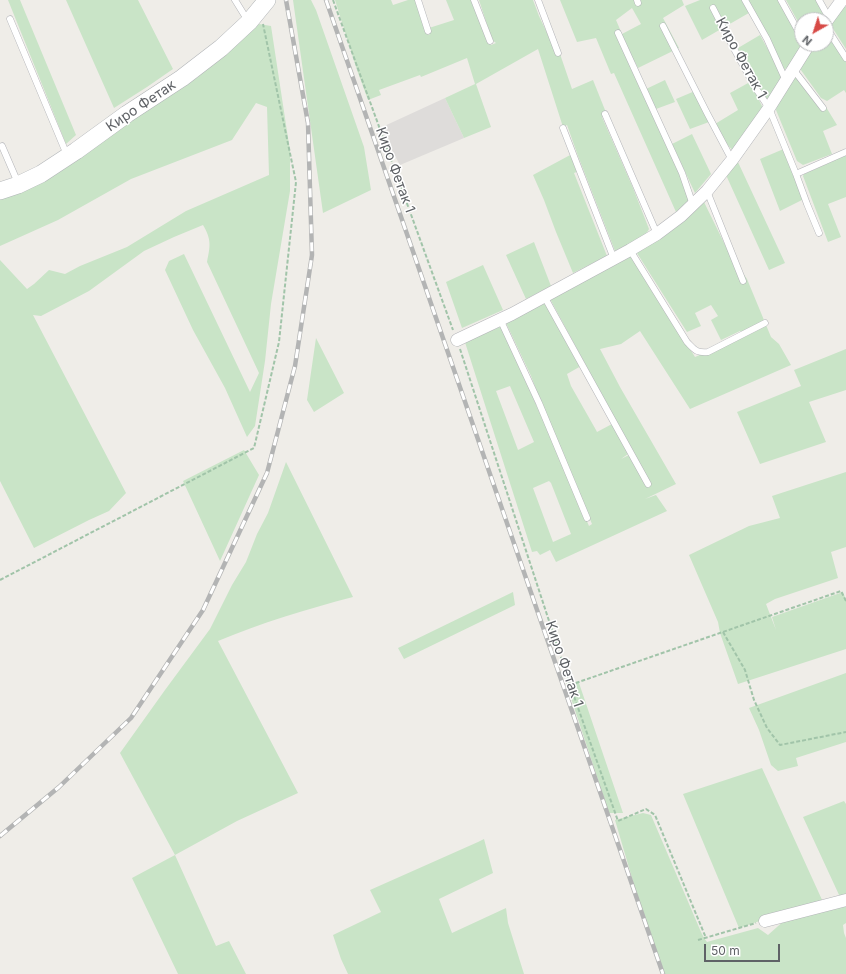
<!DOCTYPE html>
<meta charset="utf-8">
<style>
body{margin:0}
#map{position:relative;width:846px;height:974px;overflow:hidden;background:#efede8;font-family:Inter,sans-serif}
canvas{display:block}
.north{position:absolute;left:794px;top:12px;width:40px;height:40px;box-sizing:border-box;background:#fff;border:1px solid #bfc0c2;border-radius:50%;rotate:219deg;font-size:11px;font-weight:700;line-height:16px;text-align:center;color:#5f6266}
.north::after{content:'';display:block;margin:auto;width:14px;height:18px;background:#d74a46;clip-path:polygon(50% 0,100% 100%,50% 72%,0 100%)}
.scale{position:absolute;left:704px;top:944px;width:76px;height:18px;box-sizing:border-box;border:2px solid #5f6266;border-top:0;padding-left:5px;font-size:12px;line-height:14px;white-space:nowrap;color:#5f6266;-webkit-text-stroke:3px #fff;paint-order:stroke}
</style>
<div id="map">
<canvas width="846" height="974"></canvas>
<div class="north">N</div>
<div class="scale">50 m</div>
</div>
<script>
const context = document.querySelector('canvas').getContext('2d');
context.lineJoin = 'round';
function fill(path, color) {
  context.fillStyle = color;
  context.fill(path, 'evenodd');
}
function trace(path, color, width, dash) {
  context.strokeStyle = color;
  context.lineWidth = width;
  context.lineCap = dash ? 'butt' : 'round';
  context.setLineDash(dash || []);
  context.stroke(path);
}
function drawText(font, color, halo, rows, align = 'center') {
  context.font = font + ' Inter,sans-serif';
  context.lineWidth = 3;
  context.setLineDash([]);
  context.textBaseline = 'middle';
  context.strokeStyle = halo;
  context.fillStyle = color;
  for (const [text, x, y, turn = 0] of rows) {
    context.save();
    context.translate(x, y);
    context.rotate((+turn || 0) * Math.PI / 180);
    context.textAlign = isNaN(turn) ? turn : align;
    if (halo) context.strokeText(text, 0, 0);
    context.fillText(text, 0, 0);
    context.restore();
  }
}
const industrial = new Path2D(`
 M445,98L464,138L400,165L380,128Z`);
const green = new Path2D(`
 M8,0H20L76,135L66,144Z
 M66,0H138L173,69L147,87L114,108Z
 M293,0H311L316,10L364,147L371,190L323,213Z
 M335,0H391L393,5L408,0H415L428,35L430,34L429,28L454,20L446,0H473L487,41L491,45L496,43L492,40L479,0H533L539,16L557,54H560L572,89L593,80L607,115L602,117L633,188L649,229C643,241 626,246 615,251L578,156L567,125L563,127L538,49L476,84L491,127L464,138L445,98L475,84L467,58L421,77L420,75L379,90L381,95L368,100L357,70Z
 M560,0H682L684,5L663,18L679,48L638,68L635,62L630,64L688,192L689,200L676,212L614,73L611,74L596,38L577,42ZM632,8L641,24L622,34L616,20Z
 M700,0H779L802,43L791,64L784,70L765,33L754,10L702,40L685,6Z
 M786,0H817L825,15L822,20H802V29Z
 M845,5L846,7V49L830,24Z
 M259,24L271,26L290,151V191L271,304L265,361L255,426L247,437L225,388L193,330L165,270L169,261L184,254L250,392L259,373L207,262C210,247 212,240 203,225L174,237L144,251L89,291L41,316L33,315L126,493L109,511L89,520L34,548L0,481V260L27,289L34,284L49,270L65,274L80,266L127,247L186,211L269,175L267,107L256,103L232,140L131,179L58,220L0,246V198L198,77L220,56Z
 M826,32L846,57V93L844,90L827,101L821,98L798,66L813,44H826Z
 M760,35L782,75L772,95L765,100L738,48Z
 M798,75L820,104L826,107L837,125L823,131L832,154L803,165L797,161L776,110L777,105L793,76Z
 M665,80L675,102L656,109L646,89Z
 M750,82L763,108L733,151L727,144L715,124L738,110L730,93Z
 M695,91L709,122L690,129L676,99Z
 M692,134L711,174L695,193L672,144Z
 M786,148L804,199L780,211L760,159Z
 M572,154L579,171L574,173L607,256L573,273L556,232L544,200L533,175Z
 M846,155V197L828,204L841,237L828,242L803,176L804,174Z
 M737,160L785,263L769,270L726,175Z
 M703,200L728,251L747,279L771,337L779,344L791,365L690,409L640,331L621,344L600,349L620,387L676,484L645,499L656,495L667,511L556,562L550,550L540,555L537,551L532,552L463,336L476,337L488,332L502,326L589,526L592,524L583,503L577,486L541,402L531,376L506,323L530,307L547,301L581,366L567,374L571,386L596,430L597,432L612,424L628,454L621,459L633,453L549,297L630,252L695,357L746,335L740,331L721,340L711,320L718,316L711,305L695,313L701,326L687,332L635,250ZM510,386L534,442L518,450L496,391ZM549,481L551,483L571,534L553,542L533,488Z
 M534,242L551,286L526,299L506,255Z
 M483,265L503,310L462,328L446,282Z
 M316,338L344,393L314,412L307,400Z
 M846,349V390L809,402L826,442L760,464L737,412L801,386L794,370Z
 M244,450L259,475L220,561L183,481Z
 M286,462L353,597C307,609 261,623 218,641L298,793L237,821L175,855L216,946L229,941L246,974H178L132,878L175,855L120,753L165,690L210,629L232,585L246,562L257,534L268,513Z
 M846,472V547L831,552L838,578L775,599L766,604L776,630L772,617L843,592L846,600V649L738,684L720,633L718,622L689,555L749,526L780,518L772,496Z
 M513,592L515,605L404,659L398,648Z
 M846,673V742L796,758L798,766L778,771L771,765L759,730L749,708Z
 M566,683H579L623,813H609Z
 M762,768L823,902L795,909L739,928L683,794Z
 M844,801L846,804V895L840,897L803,817Z
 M643,813L651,815L701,932L704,938L707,942L758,928L768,935L786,919L846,903V923L843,925L844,933L846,938V974H661L654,953L615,820Z
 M484,839L493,873L439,899L452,933L506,908L508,923L524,974H348L341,959L333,935L381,912L370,890L478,842Z`);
const path = new Path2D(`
 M333,0L453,330
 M460,349L570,685L618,821L646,809L655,815L706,938
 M0,580L254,448L279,342L296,182L263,24
 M723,632L745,670L754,700L767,728L780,745L846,732
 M570,685L841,591L846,601
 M698,940L756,923`);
const service = new Path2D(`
 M235,0L248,21
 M418,0L428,31
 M474,0L490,41
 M538,0L558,53
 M637,0L638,3
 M745,0L767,39L786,81
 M781,0L802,38
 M819,0L829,18
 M713,8L732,45L755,87L769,108L796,174L807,204L819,233
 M10,19L67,155
 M663,26L707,113L732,160
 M826,27L846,58
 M618,33L682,173L693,205
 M793,69L823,108
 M605,114L657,234
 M563,128L614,259
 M2,146L18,183
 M796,174L846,152
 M707,191L743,281
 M630,250L687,342C695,350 696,353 708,352L765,323
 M544,296L648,484
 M500,319L539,403L587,518`);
const minor = new Path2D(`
 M826,22L842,0
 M457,340L512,314L630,250L657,234L681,216L707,191L732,160L769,108L809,44
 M765,921L846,900`);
const secondary = new Path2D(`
 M0,191L18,185L41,174L76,151L127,114L182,78L221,48L249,22L267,0`);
const rail = new Path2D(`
 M326,0L663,974
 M0,836L59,787L131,718L203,610L267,473L295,366L312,255L308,123L286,0`);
const streetNames = [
 ["Киро Фетак 1",741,58,61],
 ["Киро Фетак",141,106,-34],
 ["Киро Фетак 1",395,170,70],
 ["Киро Фетак 1",564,664,71]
];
fill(industrial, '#dedcda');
fill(green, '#c9e4c7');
trace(service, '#b3b4b8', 7);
trace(minor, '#b3b4b8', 13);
trace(secondary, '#b2b5b8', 18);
trace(path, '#a1c4a9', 2, [4, 2]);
trace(service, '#fff', 6);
trace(minor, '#fff', 12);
trace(secondary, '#fff', 17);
trace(rail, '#b3b4b4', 4.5);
trace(rail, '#fff', 3, [9]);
drawText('14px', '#5f6266', '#fff', streetNames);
</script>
